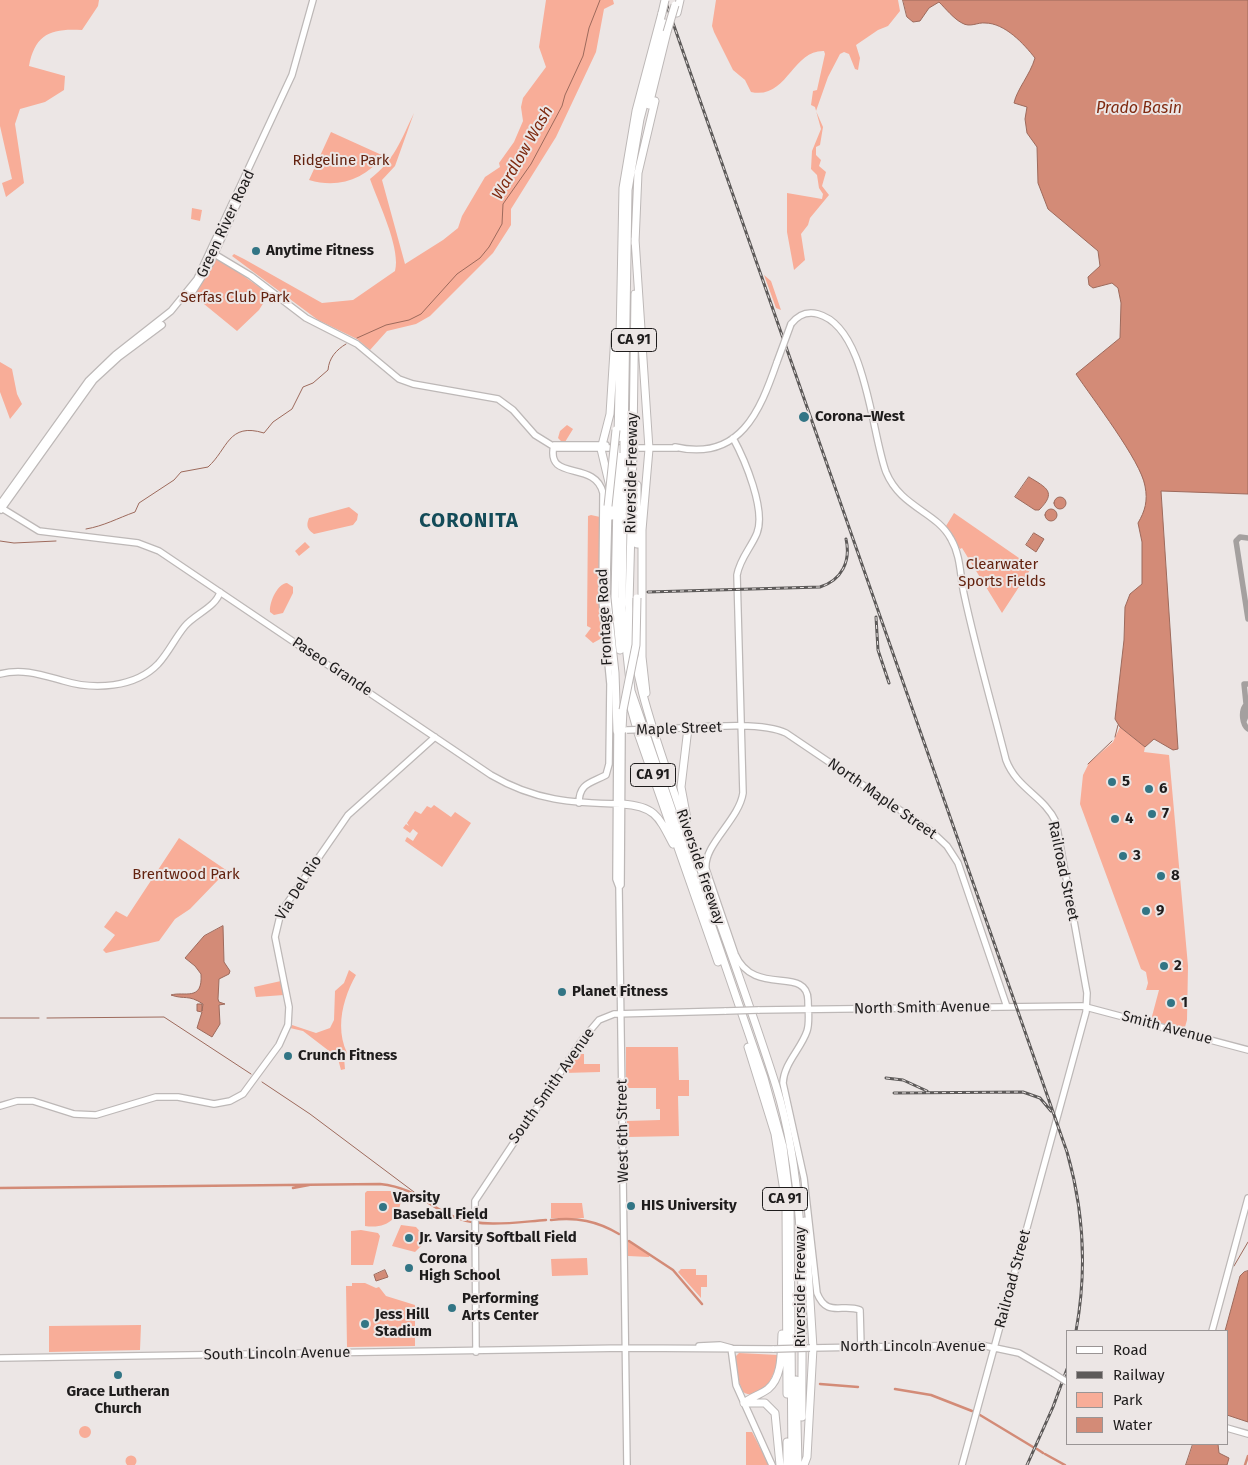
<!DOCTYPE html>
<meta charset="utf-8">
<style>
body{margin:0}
#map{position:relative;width:1248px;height:1465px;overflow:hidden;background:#ece6e5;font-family:"Fira Sans",sans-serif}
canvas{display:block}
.legend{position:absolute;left:1066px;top:1330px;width:162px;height:115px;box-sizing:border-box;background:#ece6e5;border:1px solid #9a9595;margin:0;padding:6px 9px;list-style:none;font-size:15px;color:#1e1c1c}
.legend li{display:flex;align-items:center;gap:10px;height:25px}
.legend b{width:25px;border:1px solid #9a9595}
</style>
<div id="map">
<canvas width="1248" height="1465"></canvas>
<ul class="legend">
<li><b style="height:6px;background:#fff"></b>Road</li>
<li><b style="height:6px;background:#5d5a59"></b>Railway</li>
<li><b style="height:14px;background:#f8ad98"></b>Park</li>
<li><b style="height:14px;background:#d38b77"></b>Water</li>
</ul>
</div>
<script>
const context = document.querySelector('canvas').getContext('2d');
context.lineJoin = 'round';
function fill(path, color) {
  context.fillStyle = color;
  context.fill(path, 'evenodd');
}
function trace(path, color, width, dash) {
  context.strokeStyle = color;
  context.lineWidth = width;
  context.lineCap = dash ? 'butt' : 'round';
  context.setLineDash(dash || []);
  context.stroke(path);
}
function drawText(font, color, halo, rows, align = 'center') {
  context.font = font + ' "Fira Sans",sans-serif';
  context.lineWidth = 4;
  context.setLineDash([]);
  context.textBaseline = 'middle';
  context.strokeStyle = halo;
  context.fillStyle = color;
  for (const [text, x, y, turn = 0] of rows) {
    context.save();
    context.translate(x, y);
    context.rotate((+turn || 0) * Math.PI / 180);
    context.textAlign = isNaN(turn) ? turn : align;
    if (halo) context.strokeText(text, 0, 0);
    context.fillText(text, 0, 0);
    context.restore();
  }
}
const green = new Path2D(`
 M0,0H99L98,6L82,30C51,28 35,34 29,66L65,76L64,90L45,102L20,109L15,124L24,183L6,197L2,183L12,179L0,126Z
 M546,0H613L614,4L604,9L596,52L556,137L511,209V225L493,253L430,316L416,324L387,331L370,350L357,339L318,320L232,256L234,254L244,259L322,303L353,300L395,271C401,248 378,202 370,179C394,161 401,140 414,113L395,166L382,180L405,264L443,240L458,228L462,216L485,177L500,167L499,163L514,142L523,121L521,107L523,98L546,67L539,47Z
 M716,0H898L900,11L888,26L878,30L856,45L860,58L858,70L855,69L849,54L844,52L840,54L828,77L816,111L823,127L820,145L816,147V155L821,160L819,166L826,172L822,186L829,195L810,218L808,225L801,234L805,260L794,270L787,232V193L822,199L823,194L819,188L817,175L811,169L812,151L821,129L815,107L811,105L813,91L817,90L825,54L824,51C792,50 787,100 751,92L745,80L733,70L714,32L712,26Z
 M331,132L384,156C364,179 339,189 309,180Z
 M192,208L202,210L200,221L191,219Z
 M217,257L269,294L259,310L237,331L193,295Z
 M764,275L771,281L781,310L776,308Z
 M0,362L12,369L17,394L22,404L10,419L0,392Z
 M567,425L573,429L565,442L561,441L558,438L560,431Z
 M349,507L358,514L357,520L353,525L314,534C307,529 306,526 309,518Z
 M954,513L1032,567L1002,613L962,548L960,549L946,526Z
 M591,515L600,517L599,596L602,638L593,643L585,636L591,628L587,626L588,516Z
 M305,542L310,547L299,556L295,551Z
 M287,583L293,587V593L283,613L274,615L270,612C269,603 277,584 287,583Z
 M1120,727L1145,747L1144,752L1169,755L1188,966L1187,1020L1185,1027L1182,1029L1151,1020L1159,990H1146L1148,983L1146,972L1141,969L1080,804L1083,775L1089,763L1113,742Z
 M434,805L451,817L455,812L471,823L442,867L405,841L407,837L413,841L418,833L413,829L410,833L403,828L406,824L409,826L407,823L415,811L421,814L427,806L431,808Z
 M179,838L229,872L218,880L190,909L175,919L159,941L106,953L103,950L115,935L104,927L116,911L127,917Z
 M349,970L356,975C343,998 335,1028 347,1053L344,1058L345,1069L341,1070L338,1059H330L333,1054L303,1031L290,1028L292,1025L316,1033L330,1028L334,1020L335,991L344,983Z
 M281,981L284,995L256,997L254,987Z
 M626,1047H678L679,1080H689V1096H678L679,1136L627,1137V1121L660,1120V1109H656V1088H626Z
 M576,1054H584V1064H600V1072L564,1073Z
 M367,1191H400C404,1214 390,1230 365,1226V1193Z
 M551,1203H582L584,1218H551Z
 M401,1225L416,1227L424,1236L422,1245L415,1252L392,1246Z
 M361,1230L378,1233L380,1236L373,1265H351V1231Z
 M628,1241L650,1255L649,1257L628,1256Z
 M587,1258L588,1275L552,1276L551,1259Z
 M681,1269H696V1275H707V1287H701V1298L678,1272Z
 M352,1283H365L376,1288L379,1287L386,1296L415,1305V1346L347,1347L346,1286H352Z
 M141,1325L140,1350L49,1352V1326Z
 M739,1353L778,1355C777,1371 764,1404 743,1392L738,1380L735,1357Z
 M79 1432a6 6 0 1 1 12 0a6 6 0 1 1-12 0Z
 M746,1432H752L769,1465H746Z
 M125.5 1461a5.5 5.5 0 1 1 11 0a5.5 5.5 0 1 1-11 0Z`);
const water = new Path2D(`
 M903,0H1248V494L1161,491L1178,749L1173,750L1154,739L1145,747L1120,727L1115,719L1124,640L1125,607L1130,594L1142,584V542L1138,523C1145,511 1148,501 1145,486C1141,461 1092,398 1076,374L1120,338L1121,303L1118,288L1112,283L1093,288L1089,285L1088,277L1100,266L1098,251L1048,209L1038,183L1037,147L1027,133L1025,119L1027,107L1014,103C1017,89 1030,75 1035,58C1024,44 1005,23 985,23C978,22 970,28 962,23C954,19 946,9 939,2L929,8L920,21L913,22L907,17Z
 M1029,477C1047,488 1057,492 1039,510H1035L1015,497Z
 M1054 503a6 6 0 1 1 12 0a6 6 0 1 1-12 0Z
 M1045 515a6 6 0 1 1 12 0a6 6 0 1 1-12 0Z
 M1034,533L1044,539L1036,552L1026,545Z
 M223,926L224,962L230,971L229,974L219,979L218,999L219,1002L225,1004L219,1005L220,1024L212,1037L197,1028L202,1012L197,1011V1004H202V1011L203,1004C188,994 185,1000 171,995C184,991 203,1002 201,974L195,966L185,958L204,936Z
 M385,1270L388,1277L376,1281L374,1275Z
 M1248,1271V1422L1227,1415V1331H1225L1240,1276L1244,1272Z
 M1193,1444H1218L1219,1453L1229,1458L1227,1465H1186Z`);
const stream = new Path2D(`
 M357,338L386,325L409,320L421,314L457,274L480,258L489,247L502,224L503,204L531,164L562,106L565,95L583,56L589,28L600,0
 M86,529C104,526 118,518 135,512L139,503L174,480L181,472L208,467C228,449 228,422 264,433L273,422L292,409L303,387L313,383L328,370C329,358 336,350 346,344
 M0,541L14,543L56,541
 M1115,737L1118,725
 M1088,764L1112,741
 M0,1018H39
 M47,1018L164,1017L251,1074
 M262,1082L310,1114L418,1195
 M1234,1266L1248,1242`);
const canal = new Path2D(`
 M0,1188L380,1184C418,1188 427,1207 457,1218C484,1228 518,1222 546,1220
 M293,1188L309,1185
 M551,1220C577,1217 597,1221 619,1234
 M629,1241L673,1270L702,1304
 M820,1384L858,1387
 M895,1389L931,1395L972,1411
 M980,1415L1033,1447
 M1037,1449L1043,1453
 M1045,1454L1065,1465
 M1245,1465L1248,1456`);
const taxiway = new Path2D(`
 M1248,538L1240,537L1236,541L1248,619
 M1245,706C1241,712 1242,724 1248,729
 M1244,721L1247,713L1244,684H1248`);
const major = new Path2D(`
 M211,252L251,276L306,318L357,344L399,379L413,384L498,399L513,410L535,435L556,448H677
 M190,296L210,264L248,180
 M791,324C798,315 807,311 818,314C866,327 871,431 886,472C901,508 936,511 951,539C961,556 960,576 964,594C976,650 992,705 1006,760C1017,789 1044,796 1056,822L1087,993L1086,1012L962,1465
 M733,438C745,460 766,510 757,533C751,548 740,558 737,575L743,793C739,820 703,845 706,869L735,954C754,998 807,965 808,1000C808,1010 810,1022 807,1031C801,1049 784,1063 783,1083L804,1178L817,1293C827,1318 842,1303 860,1310L861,1347
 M554,445C545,483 595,459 603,493L602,600L610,684L609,764L606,775C591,783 579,783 579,803
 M554,445H606
 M675,447C740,462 760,411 777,362
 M0,504L88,381L115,355L171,311L197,279L292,75L313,0
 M0,507L39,531L138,543L159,551L491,775C535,801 572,803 622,804
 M1,510L94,380L119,357L162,325
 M0,674C23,668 42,675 64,681C94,690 135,688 158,664C169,652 175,638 185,626C195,614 216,607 220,592
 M661,729C692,728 760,720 786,733L931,831L947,846L958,863L1007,1007
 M622,730L621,885L619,887L627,1465
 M619,887L616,879L617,731H620
 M758,1010L1082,1006L1248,1050
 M0,1106L17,1101H33L74,1114L96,1115L156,1097H178L214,1104L230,1101L243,1094L279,1045L288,1025L289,1007L275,937L281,912L348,815L435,737
 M1212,1331L1248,1198
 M699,1346L720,1345L731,1348
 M731,1348L736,1385L772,1465
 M810,1348L981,1345L1019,1353L1053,1373
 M476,1352L475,1201L582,1040L599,1020L614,1014L726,1011
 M0,1358L626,1348L774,1349
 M1227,1428L1248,1434`);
const highway = new Path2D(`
 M677,13L680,0
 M649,105L667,32
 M635,239L649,449L642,530V657L646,693
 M635,243L638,173L655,101
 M618,438L623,188L636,111L662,13
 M624,441L628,190L640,119L665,23
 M633,441L635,294
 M618,453L615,597L620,650
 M624,453L622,608L631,691L764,1078L783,1147L790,1204L792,1465
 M633,453L629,604C631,674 656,738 678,804C710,898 746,991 776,1086C809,1193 801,1306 802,1417
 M637,485V544
 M608,509L606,590L615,673L617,731
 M612,516L611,491L601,449L610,414L615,335
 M628,697L638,733L718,962
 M622,730L623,710
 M622,804C655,806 659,817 673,844
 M687,819L681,787L688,728
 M748,1047L775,1134L786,1204L787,1394
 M796,1380L798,1465
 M744,1403C751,1397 760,1395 768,1389C783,1377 781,1351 782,1334
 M744,1403H765L775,1413L780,1465
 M787,1442V1465
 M804,1465L807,1457L813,1348L805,1221`);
const rail = new Path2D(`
 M665,0L1067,1152C1084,1211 1087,1271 1076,1331
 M648,592L820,587C842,580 851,561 846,539
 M876,617L878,650L889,683
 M886,1078L903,1080L927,1091
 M894,1093L1023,1092L1040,1098L1051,1111
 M1027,1465L1053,1407L1067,1369`);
const majorBridge = new Path2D(`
 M777,362L791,324
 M627,730L661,729
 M726,1011L758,1010
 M774,1349L810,1348
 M1053,1373L1067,1382`);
const highwayBridge = new Path2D(`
 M662,13L665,0
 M667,32L675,5
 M624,453V441
 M633,453V441
 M608,506L616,430
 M623,710L636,645L637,598`);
const markers = [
 [256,251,5,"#327585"],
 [804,417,6,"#327585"],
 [1112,782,5,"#327585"],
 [1149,789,5,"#327585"],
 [1152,814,5,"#327585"],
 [1115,819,5,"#327585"],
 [1123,856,5,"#327585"],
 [1161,876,5,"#327585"],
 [1146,911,5,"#327585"],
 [1164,966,5,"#327585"],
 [562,992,5,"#327585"],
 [1171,1003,5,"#327585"],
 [288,1056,5,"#327585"],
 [631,1206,5,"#327585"],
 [383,1207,5,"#327585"],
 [409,1238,5,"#327585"],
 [409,1268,5,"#327585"],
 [452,1308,5,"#327585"],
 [365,1324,5,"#327585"],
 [118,1375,5,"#327585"]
];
const shields = [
 [634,340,45],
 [653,775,45],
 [785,1199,45]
];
const shieldNames = [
 ["CA 91",634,340],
 ["CA 91",653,775],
 ["CA 91",785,1199]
];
const parkNames = [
 ["Ridgeline Park",341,161],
 ["Serfas Club Park",235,298],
 ["Clearwater",1002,565],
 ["Sports Fields",1002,582],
 ["Brentwood Park",186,875]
];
const streetNames = [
 ["Green River Road",226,224,-65],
 ["Riverside Freeway",632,473,-89],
 ["Frontage Road",605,617,-93],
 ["Paseo Grande",332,667,34],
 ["Maple Street",679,729,-2],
 ["North Maple Street",882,799,35],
 ["Riverside Freeway",700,867,71],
 ["Railroad Street",1063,871,78],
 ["Via Del Rio",299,888,-58],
 ["North Smith Avenue",922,1008,-1],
 ["Smith Avenue",1167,1028,15],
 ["South Smith Avenue",552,1086,-55],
 ["West 6th Street",623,1131,-91],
 ["Railroad Street",1013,1279,-75],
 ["Riverside Freeway",801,1287,-90],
 ["North Lincoln Avenue",913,1347],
 ["South Lincoln Avenue",277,1354,-1]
];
const poiNames = [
 ["Anytime Fitness",266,251],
 ["Corona–West",815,417],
 ["5",1122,782],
 ["6",1159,789],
 ["7",1162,814],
 ["4",1125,819],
 ["3",1133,856],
 ["8",1171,876],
 ["9",1156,911],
 ["2",1174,966],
 ["Planet Fitness",572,992],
 ["1",1181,1003],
 ["Crunch Fitness",298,1056],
 ["Varsity",393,1198],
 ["Baseball Field",393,1215],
 ["HIS University",641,1206],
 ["Jr. Varsity Softball Field",419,1238],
 ["Corona",419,1259],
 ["High School",419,1276],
 ["Performing",462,1299],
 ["Arts Center",462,1316],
 ["Jess Hill",375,1315],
 ["Stadium",375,1332],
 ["Grace Lutheran",118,1392,"center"],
 ["Church",118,1409,"center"]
];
const waterNames = [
 ["Prado Basin",1139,109],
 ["Wardlow Wash",523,153,-60]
];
const districtNames = [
 ["CORONITA",469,521]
];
fill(green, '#f8ad98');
fill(water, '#d38b77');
trace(water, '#9d6a5c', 1);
trace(stream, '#9d6a5c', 1);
trace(canal, '#d38b77', 2.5);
trace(taxiway, '#a4a09f', 5.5);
trace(major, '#bdb8b7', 8);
trace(highway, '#bdb8b7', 9);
trace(major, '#fff', 5.5);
trace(highway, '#fff', 7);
trace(rail, '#5d5a59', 3);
trace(rail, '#ece6e5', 1, [4]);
trace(majorBridge, '#bdb8b7', 8, []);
trace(highwayBridge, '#bdb8b7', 9, []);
trace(majorBridge, '#fff', 5.5);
trace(highwayBridge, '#fff', 7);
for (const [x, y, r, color] of markers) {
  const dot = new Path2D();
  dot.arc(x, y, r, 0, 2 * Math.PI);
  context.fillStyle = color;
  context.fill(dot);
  trace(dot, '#ece6e5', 2);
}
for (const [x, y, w] of shields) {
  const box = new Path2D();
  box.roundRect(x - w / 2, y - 11.5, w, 23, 4);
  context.fillStyle = '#ece6e5';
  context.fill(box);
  trace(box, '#1e1c1c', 1);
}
drawText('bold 14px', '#1e1c1c', null, shieldNames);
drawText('15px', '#63220f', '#ece6e5', parkNames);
drawText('15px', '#1e1c1c', '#ece6e5', streetNames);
drawText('bold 15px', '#1e1c1c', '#ece6e5', poiNames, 'left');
drawText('italic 16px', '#7f2a10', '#ece6e5', waterNames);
context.letterSpacing = '1px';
drawText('bold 20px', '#134b58', '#ece6e5', districtNames);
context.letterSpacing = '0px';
</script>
